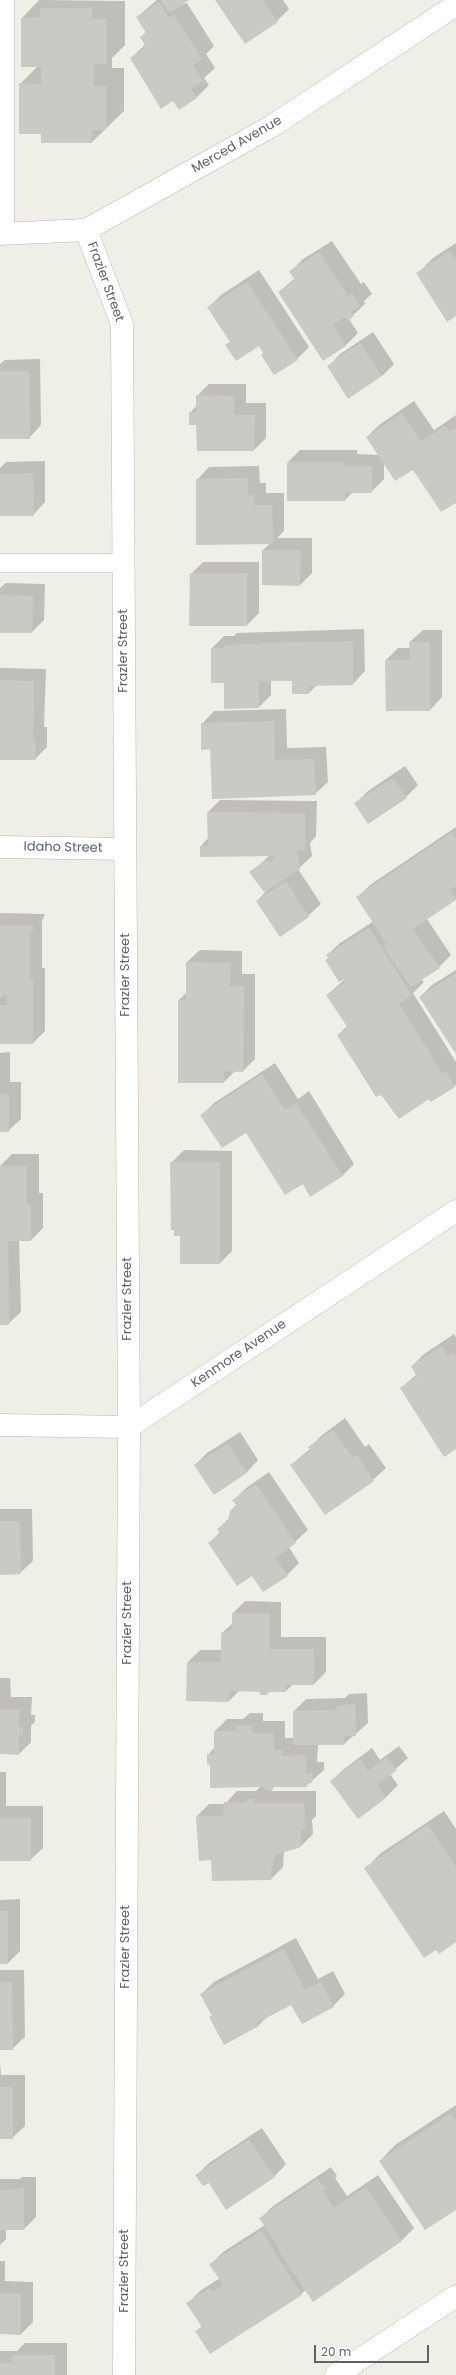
<!DOCTYPE html>
<style>
body{margin:0}
#map{position:relative;width:456px;height:2375px;overflow:hidden;background:#efeee7;font-family:Poppins,sans-serif}
canvas{display:block}
.scale{position:absolute;left:314px;top:2345px;width:115px;height:18px;box-sizing:border-box;border:2px solid #5f6166;border-top:0;padding-left:5px;font-size:12px;line-height:14px;white-space:nowrap;color:#5f6166;-webkit-text-stroke:3px #fff;paint-order:stroke}
</style>
<div id="map">
<canvas width="456" height="2375"></canvas>
<div class="scale">20 m</div>
</div>
<script>
const context = document.querySelector('canvas').getContext('2d');
context.lineJoin = 'round';
function fill(path, color) {
  context.fillStyle = color;
  context.fill(path, 'evenodd');
}
function trace(path, color, width, dash) {
  context.strokeStyle = color;
  context.lineWidth = width;
  context.lineCap = dash ? 'butt' : 'round';
  context.setLineDash(dash || []);
  context.stroke(path);
}
function drawText(font, color, halo, rows, align = 'center') {
  context.font = font + ' Poppins,sans-serif';
  context.lineWidth = 3;
  context.setLineDash([]);
  context.textBaseline = 'middle';
  context.strokeStyle = halo;
  context.fillStyle = color;
  for (const [text, x, y, turn = 0] of rows) {
    context.save();
    context.translate(x, y);
    context.rotate((+turn || 0) * Math.PI / 180);
    context.textAlign = isNaN(turn) ? turn : align;
    if (halo) context.strokeText(text, 0, 0);
    context.fillText(text, 0, 0);
    context.restore();
  }
}
const shadow = new Path2D(`
 M39,0L125,1V45L112,58V68H124V111L92,142L42,133L20,84L38,66H22V18Z
 M157,0H187L178,6L187,3L214,46L206,54L215,68L204,78L209,85L197,97L179,108L173,100L131,58L146,44L141,37L146,32L137,17Z
 M216,0H283L289,9L277,21Z
 M332,241L361,284L364,282L372,294L364,301L365,304L349,319L358,333L346,345L323,360L279,292L295,278L290,272L303,259Z
 M456,243V315L417,274L433,258Z
 M259,270L309,347L297,359L264,353L259,345H226L231,341L209,307L221,295Z
 M373,332L394,364L382,376L328,367L340,354Z
 M40,359L41,425L29,438H0V364L5,360Z
 M209,384H246V403H266V438L254,450L197,424L190,413L197,405V396Z
 M414,401L434,430L456,415V501L413,469L384,462V479L371,492H353L345,500L288,462L300,450H357V454L379,455L367,437L379,425Z
 M45,461V502L33,515H0V468L6,462Z
 M259,466L260,483H266V493H284V531L277,538H312V573L300,585L263,550L270,543L197,480L209,467Z
 M203,562H259V613L247,625L191,574Z
 M6,583L45,584L44,620L32,632H0V588Z
 M364,629L365,671L353,684L317,685L309,693L293,680H271V695L259,707L225,682L212,648L224,636H234L237,633Z
 M423,630H442V697L430,710L386,660L398,648H410V642Z
 M0,668L46,669L44,727H47V747L35,759H0Z
 M286,709L287,748L326,747L328,782L315,794L211,748L202,724L214,711Z
 M405,766L418,785L406,797L355,804L368,791Z
 M220,800L317,801L316,836L310,843L312,856L298,869L321,904L308,916L257,901L268,889L251,873L270,855L201,846L208,838V812Z
 M456,827V899L427,919L451,955L439,967L421,979L424,982L413,993L456,1062V1085L431,1101L338,1035L347,1026L327,995L344,980L327,955L340,943L374,921L358,897L370,885Z
 M0,913L45,914L42,921V968H45V1031L33,1043H0V996L3,994H0Z
 M200,950L242,951V974H255V1059L243,1071H235L224,1082L179,1000L187,992V962Z
 M456,970V1052L420,997L432,985Z
 M10,1052V1082H21V1119L8,1131H0V1053Z
 M275,1063L298,1099L309,1091L354,1164L342,1176L303,1182L246,1131L202,1115L214,1103Z
 M184,1150L232,1151V1251L220,1263L181,1235L171,1163Z
 M12,1154H39V1193H43V1228L31,1240H19L21,1312L8,1324H0V1166Z
 M454,1334L456,1337V1448L401,1388L417,1374L412,1366L424,1354Z
 M345,1418L365,1447L369,1444L386,1468L373,1480L291,1465L311,1448L310,1447L322,1435Z
 M240,1432L258,1460L246,1473L195,1465L207,1453Z
 M269,1472L308,1530L289,1547L299,1563L287,1575L252,1574L209,1543L220,1532L218,1529L230,1517L237,1505L234,1500L246,1488Z
 M0,1509H32L33,1561L20,1573L0,1574Z
 M245,1601L281,1602V1637H326V1672L314,1684H293L286,1691H270L267,1694L261,1691H239L229,1701L188,1662L200,1650H222V1633L233,1623V1613Z
 M0,1678H10L11,1697H32L31,1715H35V1722L31,1726V1742L19,1754L0,1753Z
 M367,1693L368,1723L344,1744H318L317,1762H324V1770L306,1786H275L270,1791H316V1816L312,1820L313,1834L300,1847L284,1851L283,1867L271,1879L197,1816L209,1804H225L237,1791H256L260,1787L211,1764L208,1755L215,1747V1731L227,1719H243L250,1713H263V1721H285V1738H294V1711L306,1699L345,1698L349,1694Z
 M399,1746L408,1758L390,1774L398,1785L386,1797L358,1818L331,1781L344,1769L372,1748L380,1760Z
 M0,1772H6V1806H43V1848L30,1860H0Z
 M444,1811L456,1829V1941L366,1868L381,1853Z
 M20,1899V1951L8,1963H0V1900Z
 M296,1938L318,1979L333,1971L345,1994L333,2006L292,2003L268,2016L258,2026L210,2018L213,2015L201,1994L214,1982Z
 M0,1970H24L25,2037L12,2049H0Z
 M0,2063L1,2075H25V2126L12,2138H0Z
 M456,2105V2209L380,2161L395,2145Z
 M262,2128L286,2164L274,2177L209,2181L197,2175L209,2163Z
 M331,2167L337,2176L335,2178L347,2196L378,2175L414,2228L402,2240L306,2290L301,2294L196,2332L202,2326L188,2303L200,2291L220,2278L211,2264L223,2252L265,2225L261,2218L273,2206Z
 M22,2177H36V2217L24,2229H6V2239L0,2245V2179H20Z
 M0,2261H5V2281L33,2282V2322L21,2334H0Z
 M25,2343H67V2375H0V2351H17Z`);
const building = new Path2D(`
 M161,0H189L170,13Z
 M215,0H263L278,22L245,44Z
 M159,2L169,18L174,15L202,59L193,65L203,81L191,89L197,98L179,110L173,101L161,109L130,58L146,47L140,37L146,33L136,17Z
 M40,8H92V19H107V64H94V86H106V130H92V143H41V134H19V83L41,84V67H21V18L40,17Z
 M449,251L456,260V316L447,322L416,273Z
 M320,252L348,296L352,293L360,306L351,312L354,316L348,321L345,317L333,324L346,346L323,361L278,292L295,280L289,271Z
 M247,282L298,360L274,375L261,355L263,353L259,346L236,361L225,345L230,342L207,307Z
 M360,343L382,376L348,399L327,366Z
 M0,371H29L30,439H0Z
 M196,395L234,396V415H255L254,451H197L196,425H189V412H196Z
 M402,413L421,441L445,426L450,432L456,428V503L441,512L413,470L395,481L366,437Z
 M287,462H345V466H372V493H345V501H287Z
 M33,473L34,516H0V474Z
 M248,478V495H254V505H272L273,544L196,545V479Z
 M262,550H301L300,586L262,585Z
 M190,573H247V626H189Z
 M0,595L33,596L32,633H0Z
 M353,641V685L309,686V694H292V681H259V708L224,709V683H211V648H224V645L259,644V643Z
 M409,642H430V711H386L385,660H410Z
 M0,680L34,681L33,739H35L36,760H0Z
 M274,721L275,760L314,759L316,795L212,799L210,749L201,750V723Z
 M393,778L407,798L368,824L354,803Z
 M207,812L305,813V850H297L300,869L264,892L249,872L264,861L272,862L274,856L200,857V846H208Z
 M452,832L456,838V886L450,890L456,900L413,929L440,968L411,987L383,946L387,944L356,897Z
 M286,881L309,917L280,937L256,901Z
 M0,925H33V931L30,932V980L33,979V1044H0V1005H7V995H0Z
 M369,928L412,995L399,1004L443,1074L446,1072L455,1087L431,1102L429,1099L399,1119L381,1095L376,1097L337,1035L348,1028L326,995L344,983L343,980L339,982L325,960L328,958L326,955Z
 M186,962L231,963L230,986H244L243,1072L224,1071V1083H178V1000H186Z
 M456,973V1054L419,997Z
 M262,1074L285,1110L296,1103L343,1176L310,1197L303,1184L285,1195L246,1133L222,1148L200,1115Z
 M0,1094H9V1132H0Z
 M170,1162H220V1264H180V1236H174V1230H171Z
 M0,1166H27V1205H31V1241H8L9,1325H0Z
 M442,1346L448,1356L454,1353L456,1357V1449L444,1457L400,1388L417,1377L411,1366Z
 M333,1430L353,1458L357,1455L374,1481L325,1515L290,1465L311,1451L308,1447Z
 M228,1444L247,1473L214,1495L194,1465Z
 M256,1484L296,1543L275,1558L288,1576L263,1592L252,1576L237,1586L208,1543L221,1534L217,1529L228,1521L230,1511L236,1505L232,1500Z
 M0,1521H20L21,1574L0,1575Z
 M232,1613H270L269,1649H314V1685H286V1692H267V1695H260V1692L229,1691V1702L186,1701L187,1662H221V1633L232,1630Z
 M355,1704L356,1736H344V1745H293V1711L335,1710L336,1706Z
 M0,1709H20L19,1727H23V1735L19,1734V1755L0,1754Z
 M236,1725H252V1733H273L274,1750H282L281,1756L306,1755V1774L312,1773V1783H307V1787H273V1790H265V1787L210,1788V1765L207,1764V1754L214,1755V1731H236Z
 M387,1757L397,1770L377,1785L386,1798L358,1819L330,1781L360,1759L368,1771Z
 M246,1799H254L255,1803H304L305,1829H301V1847L275,1855L271,1871V1880L212,1881L211,1860L199,1861L196,1816H223L224,1802L247,1803Z
 M0,1818H31V1861H0Z
 M428,1825L456,1867V1942L439,1954L436,1950L424,1958L364,1868Z
 M0,1911H8V1964H0Z
 M284,1949L305,1990L321,1982L334,2007L302,2024L291,2005L257,2023L259,2026L224,2045L209,2017L212,2016L200,1994Z
 M0,1982H12L13,2050H0Z
 M0,2087H13V2139H0Z
 M451,2113L456,2122V2210L425,2230L379,2161Z
 M249,2139L275,2177L226,2210L209,2183L203,2186L195,2175Z
 M318,2179L326,2189L323,2191L334,2208L366,2187L402,2241L313,2302L278,2250L280,2249L259,2218Z
 M24,2188V2230H0V2191Z
 M261,2231L302,2295L210,2354L195,2331L202,2327L186,2303L210,2288L212,2292L223,2285L209,2264Z
 M0,2293L21,2294V2335L0,2334Z
 M12,2355H55V2375H0V2363H12Z`);
const lane = new Path2D(`
 M5,233V0
 M0,563H124`);
const street = new Path2D(`
 M0,847L125,849
 M0,1425L129,1427L456,1211
 M336,2375L456,2296`);
const secondary = new Path2D(`
 M86,230L122,324L129,1427L124,2375
 M0,234L86,230L272,126L456,5`);
const streetNames = [
 ["Merced Avenue",237,145,-30],
 ["Frazier Street",105,282,70],
 ["Frazier Street",124,651,-90],
 ["Idaho Street",63,848,1],
 ["Frazier Street",126,975,-90],
 ["Frazier Street",128,1299,-90],
 ["Kenmore Avenue",239,1354,-34],
 ["Frazier Street",128,1623,-90],
 ["Frazier Street",126,1947,-90],
 ["Frazier Street",125,2271,-90]
];
fill(shadow, '#0003');
fill(building, '#cacac4');
trace(lane, '#b4b6ba', 19);
trace(street, '#b4b6ba', 23);
trace(secondary, '#b6b8bd', 23);
trace(lane, '#fff', 18);
trace(street, '#fff', 22);
trace(secondary, '#fff', 22);
drawText('13px', '#5f6166', '#fff', streetNames);
</script>
